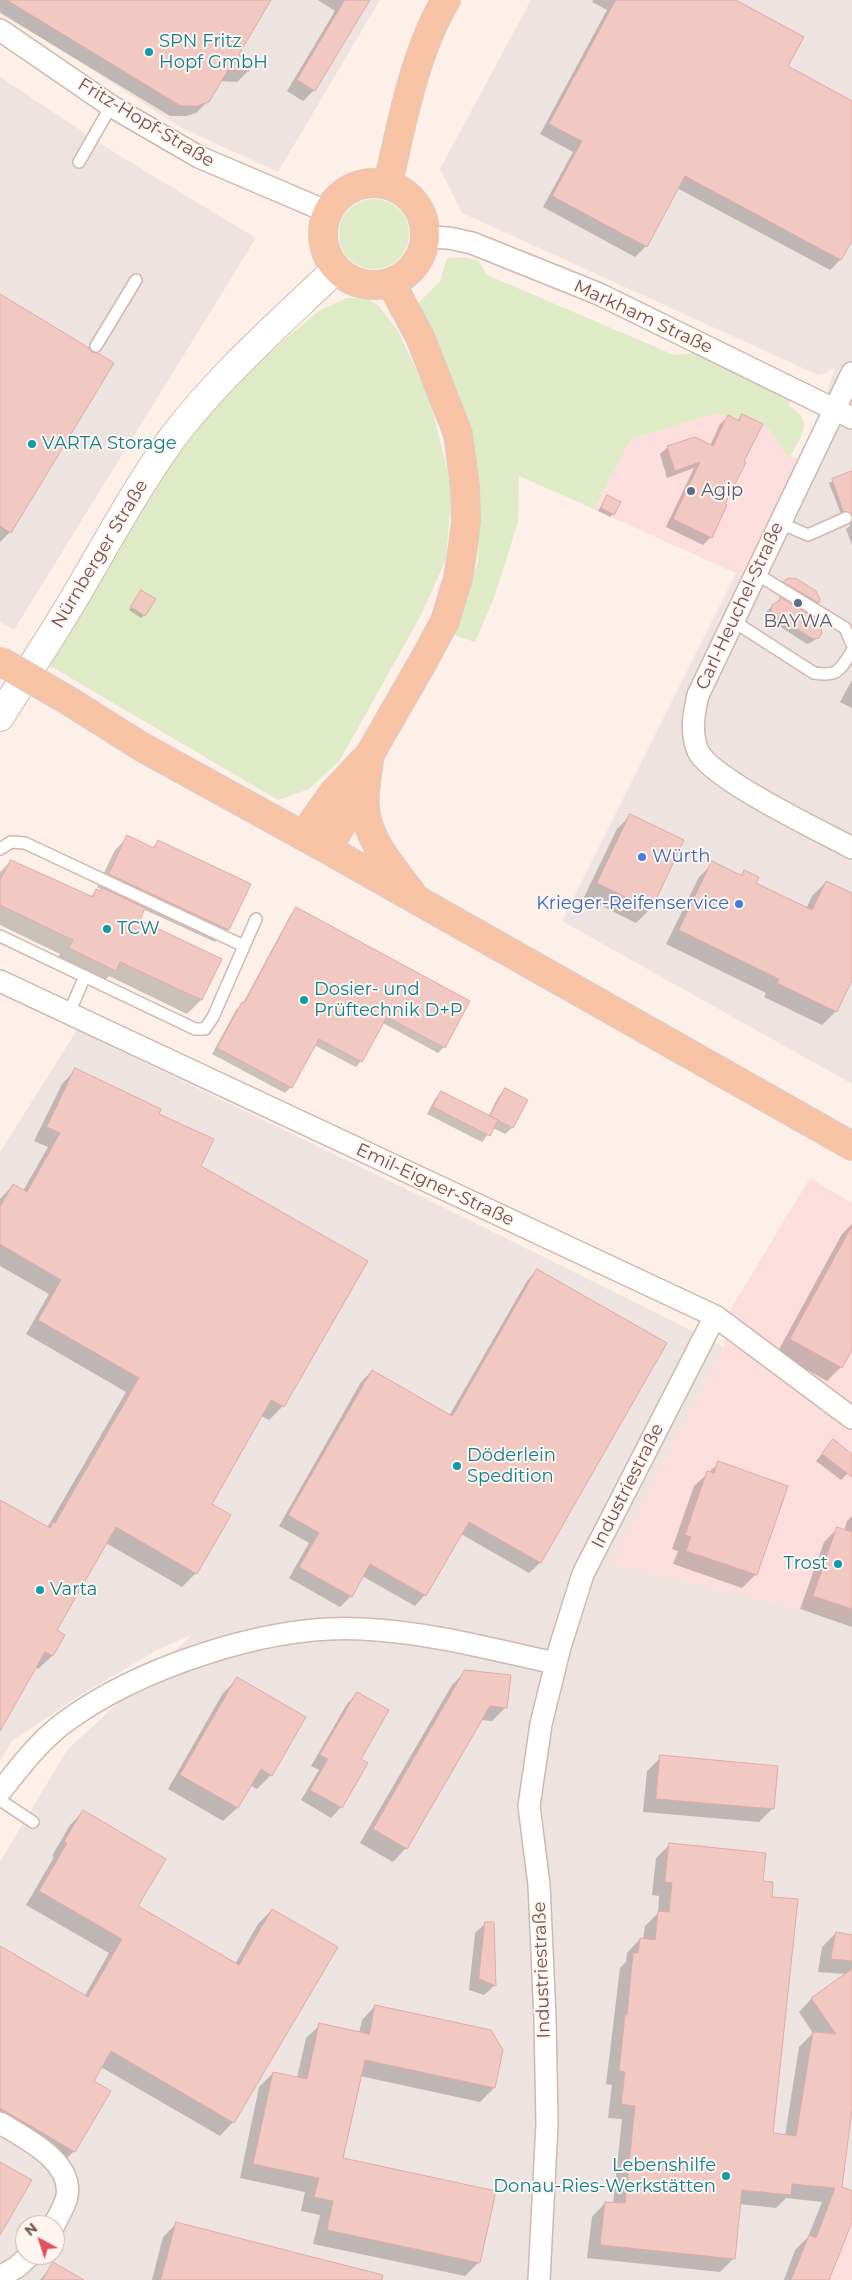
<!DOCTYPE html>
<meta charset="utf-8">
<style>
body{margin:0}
#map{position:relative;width:852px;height:2280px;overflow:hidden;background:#fcf0e9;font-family:Montserrat,sans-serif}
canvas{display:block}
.north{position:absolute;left:15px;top:2215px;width:50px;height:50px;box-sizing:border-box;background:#fff5f0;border:1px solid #c8b3af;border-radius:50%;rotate:320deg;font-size:14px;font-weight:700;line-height:20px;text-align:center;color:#76514d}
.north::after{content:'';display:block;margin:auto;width:18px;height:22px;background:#e25259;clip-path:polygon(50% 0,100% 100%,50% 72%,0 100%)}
</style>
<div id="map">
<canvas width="852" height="2280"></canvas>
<div class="north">N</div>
</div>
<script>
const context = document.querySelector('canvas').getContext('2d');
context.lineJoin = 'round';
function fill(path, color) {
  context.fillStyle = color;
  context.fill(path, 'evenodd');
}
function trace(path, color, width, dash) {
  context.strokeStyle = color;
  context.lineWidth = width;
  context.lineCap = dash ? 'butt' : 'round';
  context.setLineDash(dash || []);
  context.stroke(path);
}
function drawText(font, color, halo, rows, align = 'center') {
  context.font = font + ' Montserrat,sans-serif';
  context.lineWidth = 4;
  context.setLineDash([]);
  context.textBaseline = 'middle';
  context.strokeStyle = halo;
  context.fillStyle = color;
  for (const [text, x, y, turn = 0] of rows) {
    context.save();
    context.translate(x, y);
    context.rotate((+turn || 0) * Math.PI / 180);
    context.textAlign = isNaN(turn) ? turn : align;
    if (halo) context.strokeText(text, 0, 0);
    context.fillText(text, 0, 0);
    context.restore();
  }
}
const commercial = new Path2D(`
 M718,413L738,420L742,414L763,424L770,429L788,456L801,459L742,576L594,509L631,439Z
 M810,1178L852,1203V1621L608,1564L724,1347L729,1312Z
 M852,2222V2280H829Z`);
const industrial = new Path2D(`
 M0,0H380L278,172L182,128L0,11Z
 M531,0H852V1084L562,921L736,573L743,576L814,435L835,367L826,373L818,375L462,213L440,169Z
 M0,77L112,151L256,238L14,630L0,622Z
 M77,1030L441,1206L724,1347L609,1564L852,1621V2222L829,2280H0V1862L67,1750L192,1635L159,1649L82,1694L12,1741L0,1762V1152ZM25,2225H55V2255H25Z`);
const green = new Path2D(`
 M339 234a35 35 0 1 1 70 0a35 35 0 1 1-70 0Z
 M460,257L478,260L487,275L674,355L695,353L791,400L788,405C815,422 802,434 790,457C780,451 778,439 771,431C764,422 752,419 742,414L739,421L718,413L631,439L594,509L519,476L518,522L494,598L475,642L451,634L464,608L478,561L480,500L469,435L418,304L440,281L447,258Z
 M347,298H366L379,306L398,331L429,397L452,488L446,559L421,615L340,760L309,789L278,800L47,664L138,503L222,392L320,310Z`);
const shadow = new Path2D(`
 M0,0H270L237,54L248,71L237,82L220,81L208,101L196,113L186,116H170L0,13Z
 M318,0H368L314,90L303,101L287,91L335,11Z
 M593,0H733L786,67L852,103V238L840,260L830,270L677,188L646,246L635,257L543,207L573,152L540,134L607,10L592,2Z
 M0,296L10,532L0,542Z
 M742,415L723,505L711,537L703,545L666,527L694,468L667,478L660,454L668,447L710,446L720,424L728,417L737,421Z
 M852,473V545L846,529L850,526V519L847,514H841L829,483Z
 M608,496L613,514L610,517L598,511Z
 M784,583L818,602L815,605L782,585Z
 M139,595L144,615L141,618L129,610Z
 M780,599L818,637L812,642L807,644L767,618V611Z
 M852,680V708L840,702Z
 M631,815L650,909L636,923L584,897L617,829Z
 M128,837L152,848L158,842L228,929L215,942L143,909L138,921L220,959L201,1000L187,1014L109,976L101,984L56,962L60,954L0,925V872L11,861L90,897L97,890L100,892L102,890L97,887L115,850Z
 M713,863L740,876L745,871L754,883L806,909L812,896L826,882L852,894V977L836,1011L822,1025L764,997L766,993L666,944L699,877Z
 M297,908L444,1047L438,1053L383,1023L361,1061L356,1067L314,1045L291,1087L285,1093L212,1054L236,1010L243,1003L291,914Z
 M75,1070L158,1114L200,1166L366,1262L282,1407L269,1420L261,1416L210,1504L196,1573L182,1587L106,1543L55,1631L52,1656L38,1669L35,1667L0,1728V1502L47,1528L126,1392L26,1334L49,1294L0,1266V1199L13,1185L23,1191L48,1147L34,1141L62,1084Z
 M505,1090L526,1101L512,1128L505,1134L493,1128L482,1142L427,1114L435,1099L441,1092L488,1117L498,1097Z
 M852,1224V1347L841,1367L827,1381L777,1353L842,1234Z
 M537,1270L666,1344L540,1563L529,1573L461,1534L425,1595L415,1606L362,1576L351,1596L340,1607L289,1578L309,1543L279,1526L361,1382L372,1371L449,1416L527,1281Z
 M827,1448L852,1456V1469L841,1480L816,1461Z
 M719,1463L756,1574L742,1588L673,1564L678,1551L672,1549L694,1486Z
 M852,1516V1627L800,1609L824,1542L838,1528L844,1531L847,1521Z
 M466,1671L506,1707L492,1721L481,1720L406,1848L393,1862L360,1843L452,1685Z
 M237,1679L271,1775L257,1789L250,1785L237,1808L223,1821L168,1789L223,1693Z
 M357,1694L359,1759L341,1807L331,1818L301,1800L319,1770L311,1766L347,1704Z
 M661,1757L773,1808L759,1822L643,1812L647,1771Z
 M83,1812L136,1907L235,1964L258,1924L272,1910L233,2122L220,2136L101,2067L92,2081L74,2151L61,2165L0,2129V1953L84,1997L109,1953L26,1905L54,1857L52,1856L70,1825Z
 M670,1844L762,1882L772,2134L785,2136L799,2047L813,2033L799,2012L812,1998L846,1974L818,1972L822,1947L836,1933L852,1936V2099L841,2188L852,2192V2219L828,2280H784L795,2250L808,2237L822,2202L786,2198L776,2208L739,2204L734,2258L720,2272L587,2258L592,2217L605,2203L613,2204L622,2119L608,2118L612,2085L606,2084L620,1968L626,1962L627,1953L640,1939L643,1940L645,1926L658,1913L659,1896L652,1895L656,1858Z
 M486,1923L495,1985L484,1995L469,1990L475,1933Z
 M375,2006L494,2088L480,2102L360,2076L342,2159L479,2262L465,2276L313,2244L320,2215L301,2211L305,2192L240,2178L259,2087L273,2073L297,2078L306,2038L320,2025L359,2033L362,2020Z
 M176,2224L370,2280H152L163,2237Z
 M54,2264L80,2280H40Z`);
const building = new Path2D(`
 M7,0H271L239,54L249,71L228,70L209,102L197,106H181Z
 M345,0H370L315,91L297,80Z
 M616,0H736L804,37L788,66L852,101V241L841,260L685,176L647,247L552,196L582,141L549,124Z
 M0,294L89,348L92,352L98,353L114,363L11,533L0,526Z
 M742,414L763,424L744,461L746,462L725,504L727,505L712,538L673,519L700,462L675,471L667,446L695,437L713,446L728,415L739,421Z
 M852,471V514L843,511L832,479Z
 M607,495L621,502L614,515L601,508Z
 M789,578L797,579L816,591L820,599L819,603L783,582Z
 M141,590L156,599L145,616L131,607Z
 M780,597L815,618L821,628L822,633L819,638L813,639L771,613L772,605L780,600Z
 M630,814L684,840L651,910L597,883Z
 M127,835L154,848L158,840L251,884L229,930L109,874Z
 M11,860L93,897L96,889L101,891L103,888L145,908L140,920L222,959L202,1000L120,962L116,971L69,948L73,940L0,905V881Z
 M712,861L742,876L744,870L759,877L756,883L812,910L826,881L852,893V980L837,1012L777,983L779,979L679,930Z
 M296,907L470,1001L445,1048L387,1017L362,1062L319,1039L292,1088L217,1048L242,1002L244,1003Z
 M75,1068L161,1109L159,1114L214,1139L201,1166L368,1261L284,1407L271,1400L212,1504L231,1515L197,1574L116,1527L57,1630L65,1635L53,1656L45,1652L0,1731V1500L50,1528L53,1522L55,1523L139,1378L38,1320L61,1280L0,1244V1207L13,1184L27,1192L60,1133L47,1127Z
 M505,1088L528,1100L513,1128L490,1116Z
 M441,1091L498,1120L490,1136L433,1107Z
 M852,1226V1350L842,1368L790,1339Z
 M537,1269L667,1343L541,1563L469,1522L426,1596L370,1564L352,1597L299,1567L319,1533L288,1515L372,1370L452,1416Z
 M833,1439L852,1454V1477L822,1454Z
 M718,1461L788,1486L757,1575L686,1551L691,1537L685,1535L707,1471L714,1473Z
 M837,1527L852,1532V1609L813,1596Z
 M465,1670L511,1675L507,1708L490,1706L407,1849L373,1829Z
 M237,1677L306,1717L272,1776L261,1769L238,1808L180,1775Z
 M357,1692L389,1710L361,1759L368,1763L342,1808L310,1790L328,1759L320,1755Z
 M660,1755L778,1766L774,1809L656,1799Z
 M83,1810L166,1859L138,1906L239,1965L272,1909L338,1947L234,2123L111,2051L94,2081L111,2091L75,2152L0,2108V1946L88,1997L122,1939L39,1891L67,1843L64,1842Z
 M669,1843L766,1853L763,1881L773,1882L772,1897L798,1899L773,2133L796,2136L813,2032L836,2034L811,1998L852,1969V2109L842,2187L852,2191V2222L829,2280H791L809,2235L816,2238L835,2188L792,2184L791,2195L742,2190L735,2259L600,2245L605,2202L625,2203L635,2106L621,2104L625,2072L619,2071L625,2015H627L633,1953H638L640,1938L655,1940L658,1911L669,1912L672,1883L665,1882Z
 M485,1922H494L496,1986L479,1979Z
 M836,1932L852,1935V1961L831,1959Z
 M375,2005L491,2030L503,2050L495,2088L365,2060L343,2158L496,2191L480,2263L327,2230L333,2201L314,2197L319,2178L253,2164L273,2072L307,2079L319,2023L369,2034Z
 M0,2162L32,2180L0,2235Z
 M176,2222L383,2275L382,2280H161Z
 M53,2262L84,2280H43Z`);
const service = new Path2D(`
 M79,162L111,106
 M96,346L136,280
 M780,523L808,535L846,518
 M755,573L845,628L852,644
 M733,621L814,673C838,677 840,670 852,651
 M0,849L11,842L25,843L244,946
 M0,936L195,1029H205L213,1017L256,919
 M69,1013L85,976
 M0,1800L33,1822`);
const minor = new Path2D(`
 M0,30L111,106L199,157L328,212
 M426,237L449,238L472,243L599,294L852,418
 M852,373L698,695C694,713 690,732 698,751C711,779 821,831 852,848
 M0,981L715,1316L852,1418
 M0,1792C19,1768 37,1744 61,1725C136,1668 268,1624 362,1629C428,1632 491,1649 555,1663
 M0,2123C25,2138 77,2163 66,2200C63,2209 58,2217 54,2225
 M0,2277L17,2267L30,2255
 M539,2280L547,2124L545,2018L539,1885L529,1806L541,1724L560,1647L583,1574L715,1316`);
const secondary = new Path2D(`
 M0,717C27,673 56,630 82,585C111,535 139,484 173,437C220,375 280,323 336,269`);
const primary = new Path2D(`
 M323 234a51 51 0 1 1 102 0a51 51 0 1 1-102 0Z
 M388,184C401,126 415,51 446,0
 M69,701L142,747L327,849L852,1146
 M370,754C368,772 363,791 365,808C368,841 392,867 411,892
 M303,836L334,792L370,754L424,660L445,621L458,578L463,547L466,520L465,487L458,434L420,337L391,283
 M327,849L366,785`);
const primaryBridge = new Path2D(`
 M0,661L69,701`);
const markers = [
 [149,52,5,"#0f9aa8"],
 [32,444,5,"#0f9aa8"],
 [691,491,5,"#5c6f8a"],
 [798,603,5,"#5c6f8a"],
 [642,857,5,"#3f7fe0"],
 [739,904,5,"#3f7fe0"],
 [107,929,5,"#0f9aa8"],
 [304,1000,5,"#0f9aa8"],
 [457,1466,5,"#0f9aa8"],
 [838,1564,5,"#0f9aa8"],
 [40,1590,5,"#0f9aa8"],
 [726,2176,5,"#0f9aa8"]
];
const cultureNames = [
 ["SPN Fritz",159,42],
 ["Hopf GmbH",159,63],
 ["VARTA Storage",42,444],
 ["TCW",117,929],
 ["Dosier- und",314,990],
 ["Prüftechnik D+P",314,1011],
 ["Döderlein",467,1456],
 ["Spedition",467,1477],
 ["Trost",828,1564,"right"],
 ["Varta",50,1590],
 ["Lebenshilfe",716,2166,"right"],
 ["Donau-Ries-Werkstätten",716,2187,"right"]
];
const streetNames = [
 ["Fritz-Hopf-Straße",146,123,31],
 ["Markham Straße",643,317,25],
 ["Nürnberger Straße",100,554,-59],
 ["Carl-Heuchel-Straße",740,606,-65],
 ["Emil-Eigner-Straße",435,1185,25],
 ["Industriestraße",628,1486,-63],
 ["Industriestraße",542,1970,-92]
];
const serviceNames = [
 ["Agip",701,491],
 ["BAYWA",798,622,"center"]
];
const shopNames = [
 ["Würth",652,857],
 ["Krieger-Reifenservice",729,904,"right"]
];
fill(commercial, '#fcdede');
fill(industrial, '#ede4e2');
fill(green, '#dfeac7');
fill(shadow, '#0003');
fill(building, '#f1c8c2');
trace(building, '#e3aaa2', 1);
trace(service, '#d0b7b1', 14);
trace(minor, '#d0b7b1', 24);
trace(secondary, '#d6b8b2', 30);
trace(primary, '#d9cecd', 30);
trace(service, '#fff', 11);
trace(minor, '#fff', 21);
trace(secondary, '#fff', 28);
trace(primary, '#f8c2a4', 28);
trace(primaryBridge, '#d9cecd', 30, []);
trace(primaryBridge, '#f8c2a4', 28);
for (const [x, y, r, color] of markers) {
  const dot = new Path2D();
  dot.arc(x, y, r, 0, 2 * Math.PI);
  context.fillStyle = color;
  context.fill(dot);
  trace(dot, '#fff5f0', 2);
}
drawText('18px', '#0d838f', '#fff5f0', cultureNames, 'left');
drawText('18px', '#76514d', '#fff5f0', streetNames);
drawText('18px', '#4e5e75', '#fff5f0', serviceNames, 'left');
drawText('18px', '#366cbe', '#fff5f0', shopNames, 'left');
</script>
